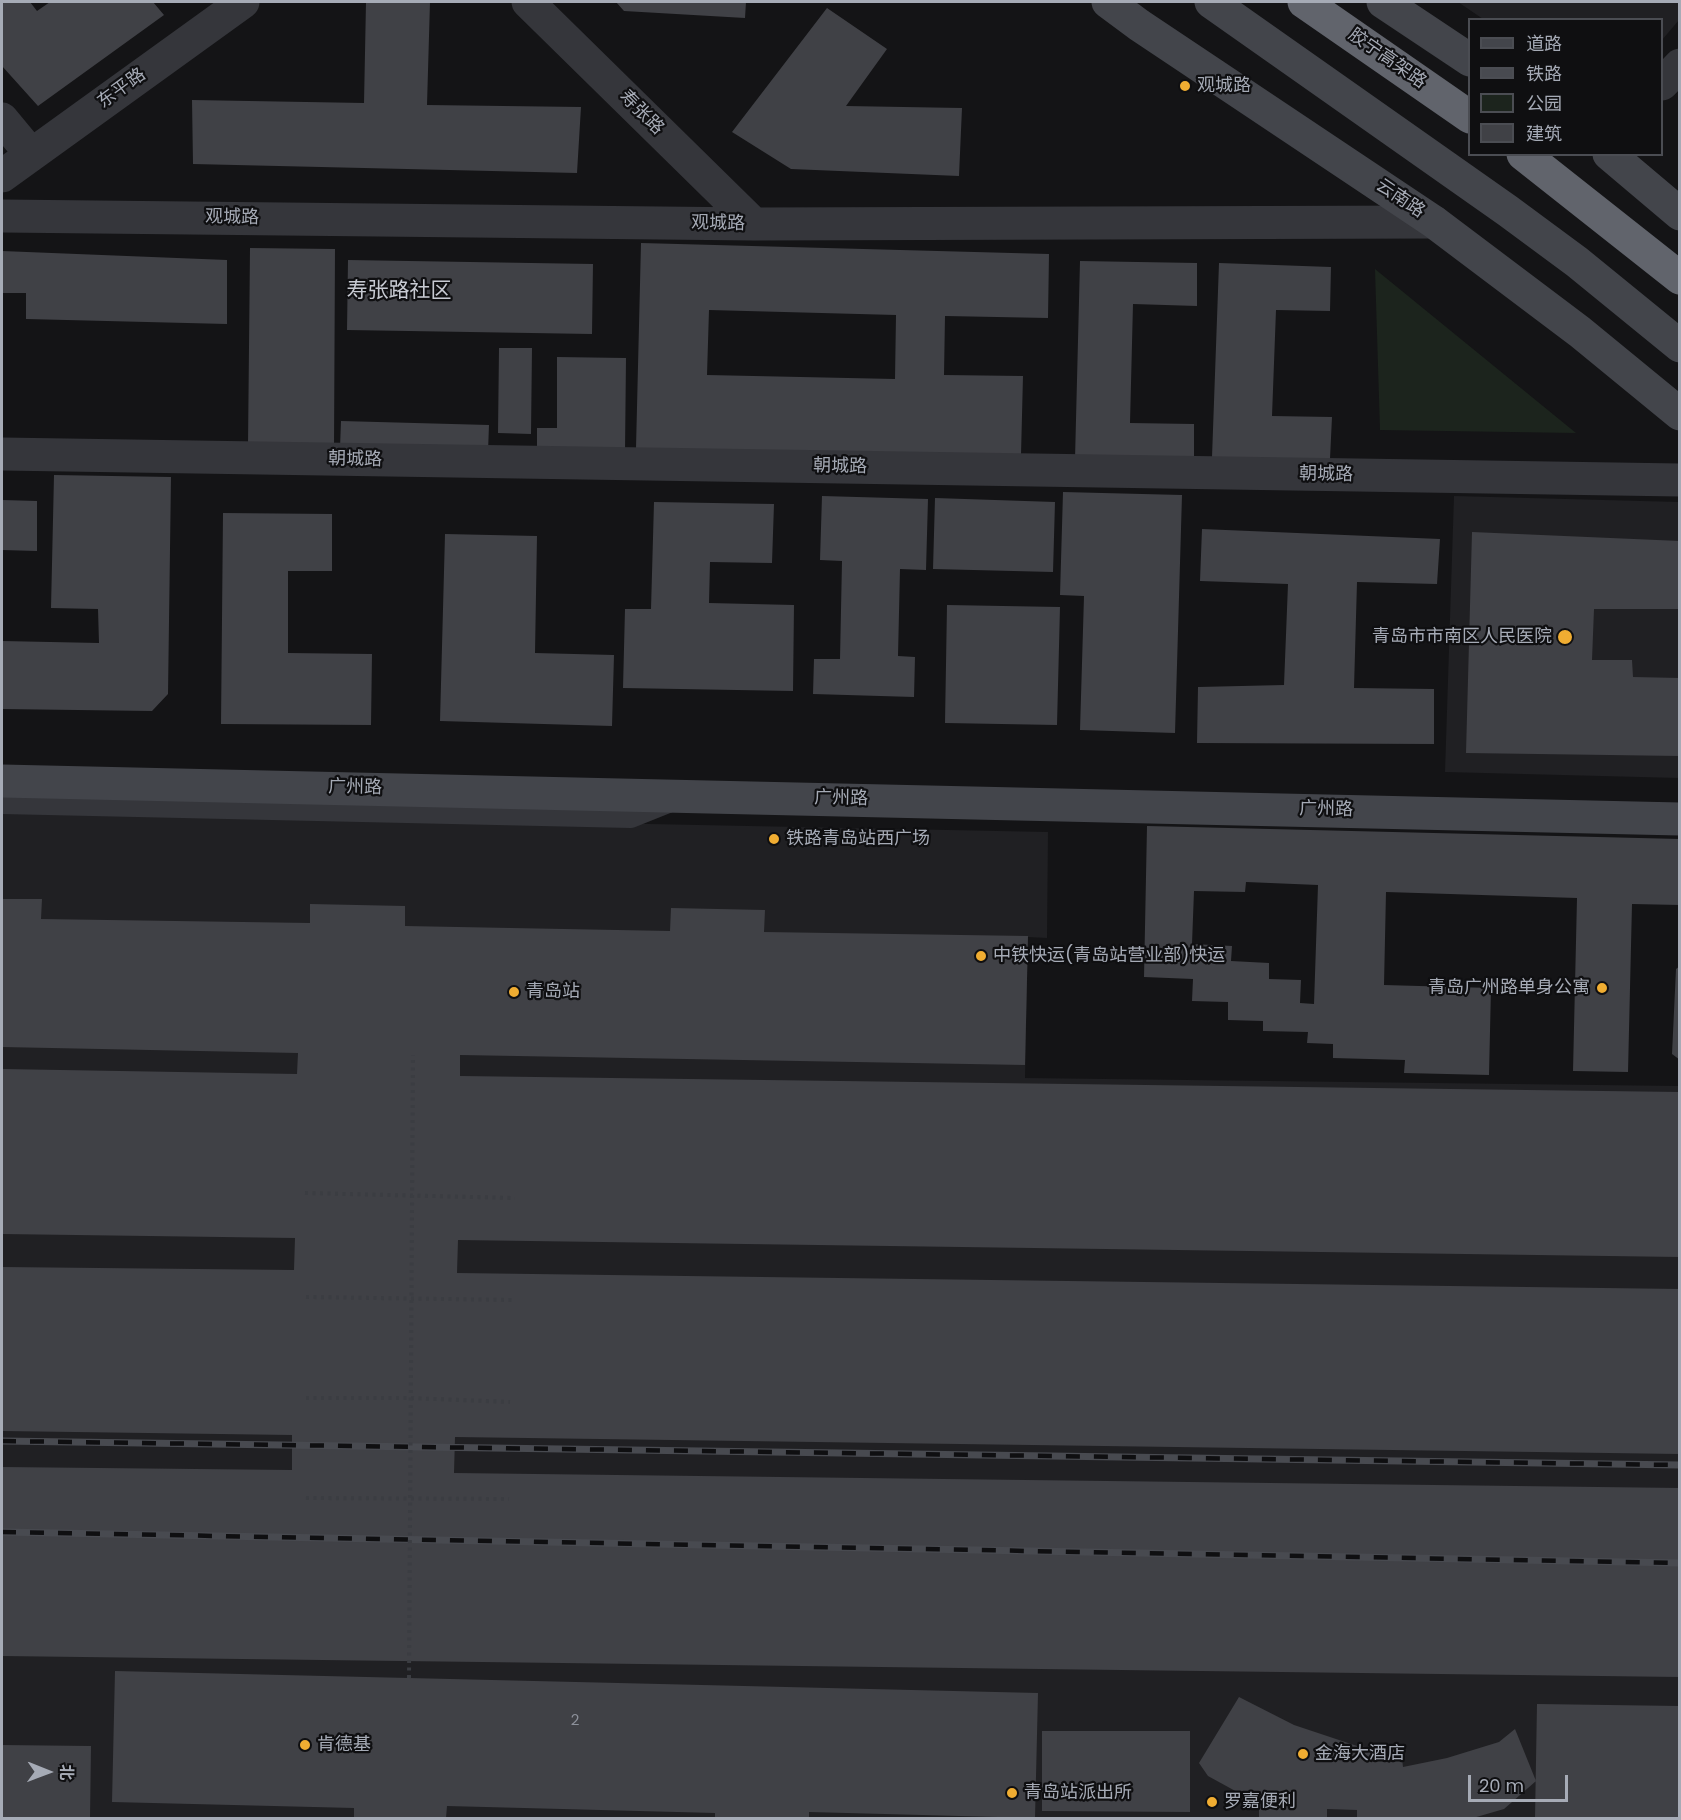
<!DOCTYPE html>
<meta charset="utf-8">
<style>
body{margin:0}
#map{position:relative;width:1681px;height:1820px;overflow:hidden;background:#141416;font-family:Poppins,"Noto Sans SC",sans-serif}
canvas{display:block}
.frame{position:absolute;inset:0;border:3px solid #a6abb6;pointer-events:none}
.legend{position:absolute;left:1468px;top:18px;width:195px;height:138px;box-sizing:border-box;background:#0f0f11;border:2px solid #4b4d53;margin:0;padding:8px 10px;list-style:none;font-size:18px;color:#a6abb6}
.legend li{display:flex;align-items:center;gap:12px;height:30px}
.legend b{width:30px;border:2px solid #4b4d53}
.north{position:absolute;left:18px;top:1742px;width:60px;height:60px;-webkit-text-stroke:4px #0f0f11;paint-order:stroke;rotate:91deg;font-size:16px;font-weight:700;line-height:24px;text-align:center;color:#a6abb6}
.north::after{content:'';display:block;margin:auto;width:21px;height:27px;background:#a6abb6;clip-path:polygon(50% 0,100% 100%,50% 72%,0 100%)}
.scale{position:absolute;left:1468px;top:1775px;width:100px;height:27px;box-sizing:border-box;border:3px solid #a6abb6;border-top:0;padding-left:8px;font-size:18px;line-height:21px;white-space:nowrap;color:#a6abb6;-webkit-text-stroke:4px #0f0f11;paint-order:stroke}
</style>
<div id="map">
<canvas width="1681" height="1820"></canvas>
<div class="frame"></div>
<ul class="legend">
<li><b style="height:8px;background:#43454b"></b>道路</li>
<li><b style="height:8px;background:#484a50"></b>铁路</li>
<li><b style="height:16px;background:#1c241d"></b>公园</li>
<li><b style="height:16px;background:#404146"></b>建筑</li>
</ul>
<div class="north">北</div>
<div class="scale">20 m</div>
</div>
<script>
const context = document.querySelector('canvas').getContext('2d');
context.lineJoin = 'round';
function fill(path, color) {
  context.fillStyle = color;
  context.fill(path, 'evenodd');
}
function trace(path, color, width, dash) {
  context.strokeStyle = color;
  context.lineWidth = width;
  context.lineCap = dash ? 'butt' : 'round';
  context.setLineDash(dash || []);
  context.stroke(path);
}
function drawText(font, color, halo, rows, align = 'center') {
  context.font = font + ' Poppins,"Noto Sans SC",sans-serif';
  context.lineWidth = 4.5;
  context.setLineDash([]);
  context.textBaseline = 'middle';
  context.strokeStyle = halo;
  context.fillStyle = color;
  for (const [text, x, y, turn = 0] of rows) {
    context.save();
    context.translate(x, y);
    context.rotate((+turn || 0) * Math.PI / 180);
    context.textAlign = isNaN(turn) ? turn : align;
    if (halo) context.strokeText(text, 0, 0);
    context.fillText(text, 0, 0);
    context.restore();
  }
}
const built = new Path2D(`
 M1458,2H1679V20L1662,40V20L1483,19Z
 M1454,496L1679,502V778L1445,772Z
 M2,811L1048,832L1047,938L1028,937L1025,1078L1679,1086V1818H2Z`);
const green = new Path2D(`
 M1375,269L1576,433L1380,430Z`);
const building = new Path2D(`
 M2,2H30L37,11L50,2H153L164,15L38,106L2,66Z
 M366,2H430L427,105L581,107L577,173L193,164L192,100L364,103Z
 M616,2H746L745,18L624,11Z
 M827,8L887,49L846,106L962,108L959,176L791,169L732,132Z
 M641,243L1049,254L1048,318L945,316L944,375L1023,376L1021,455L636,448ZM709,310L896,315L895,379L707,375Z
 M250,248L335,249L334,447L248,445Z
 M2,251L227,260V324L26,319V293H2Z
 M348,260L593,264L592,334L347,330Z
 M1080,261L1197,263V306L1133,304L1130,423L1194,424V459H1075Z
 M1219,263L1331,267L1330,311L1276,310L1272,416L1332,417L1330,459L1212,457Z
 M499,348H532L531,434L498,433Z
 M557,357L626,358L625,452L537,450V428H557Z
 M341,421L489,425L488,452L340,448Z
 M54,475L171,477L168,694L152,711L2,709V641L99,643L98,609L51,608Z
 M1063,492L1182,495L1175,733L1080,730L1084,596L1060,595Z
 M822,496L928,499L926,570L900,569L898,656L915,657L914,697L813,694L814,659H840L842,561L820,560Z
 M935,498L1055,502L1053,572L933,569Z
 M2,500L37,501V551L2,550Z
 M654,502L774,504L772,563L710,562L709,603L794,605L793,691L623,688L625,609H651Z
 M223,513L332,514V571H288V653L372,654L371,725L221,724Z
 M1202,529L1440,539L1437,584L1357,582L1354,688L1434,689V744L1197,743L1198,687L1284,685L1288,584L1200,581Z
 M1472,532L1680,541V609H1594L1592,660H1632L1633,677L1680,678V756L1466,753Z
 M445,534L537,536L535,653L614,655L612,726L440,721Z
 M947,605L1060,607L1057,725L945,723Z
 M1147,826L1680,839V905L1632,904L1628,1072L1573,1071L1577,898L1386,892L1384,985L1491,988L1489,1075L1404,1073L1405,1060L1333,1058V1044L1307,1043L1308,1032L1263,1031V1021L1228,1020V1002L1192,1001L1193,979L1144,977ZM1246,882L1318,885L1314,1004L1300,1003L1301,980L1269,979V963L1231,961L1232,946L1192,944L1194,891L1245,892Z
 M2,899H42L41,919L310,923V904L405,906V926L670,931L671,908L765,910L764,932L1028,936L1025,1065L460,1055V1076L1680,1092V1257L458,1240L457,1273L1680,1289V1454L455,1437L454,1473L1680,1488V1677L2,1656V1467L292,1470V1435L2,1431V1267L294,1270L295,1238L2,1234V1069L297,1074L298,1053L2,1047Z
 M1680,966V1060L1672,1054L1676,969Z
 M115,1671L1038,1693L1035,1818L809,1812V1818H715V1813L447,1806L446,1818H354V1808L112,1802Z
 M1239,1697L1294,1725L1357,1746L1401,1750L1403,1767L1447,1758L1499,1742L1515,1729L1536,1781L1504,1809L1473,1818H1357V1810L1327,1809V1818H1259V1804L1208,1776L1199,1763Z
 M1537,1704L1680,1706V1818H1535Z
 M1042,1731H1190V1812L1042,1811Z
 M2,1745L91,1746L90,1818H2Z`);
const path = new Path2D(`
 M305,1193L515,1198
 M306,1297L512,1300
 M306,1398H410L510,1402
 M306,1498L509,1499`);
const lane = new Path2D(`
 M2,804L631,818L671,802`);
const street = new Path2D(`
 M528,2L754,224
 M1662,84L1680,65
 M2,119L31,154
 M2,176L243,2
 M2,216L754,224L1434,222
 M2,454L1680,480`);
const secondary = new Path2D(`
 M1108,2L1139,25L1434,222L1580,332L1680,414
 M1211,2L1508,211L1577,262L1680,346
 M1383,2L1470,60
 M1609,154L1680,214
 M2,781L1680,819`);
const highway = new Path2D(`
 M1304,2L1470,117
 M1523,154L1680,278`);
const rail = new Path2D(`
 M2,1441L1680,1465
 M2,1532L1680,1563`);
const pathBridge = new Path2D(`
 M409,1678L413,1055`);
const markers = [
 [1185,86,6,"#f0ad32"],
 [1565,637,8,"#f0ad32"],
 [774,839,6,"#f0ad32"],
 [981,956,6,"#f0ad32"],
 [1602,988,6,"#f0ad32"],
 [514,992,6,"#f0ad32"],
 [305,1745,6,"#f0ad32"],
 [1303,1754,6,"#f0ad32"],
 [1012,1793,6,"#f0ad32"],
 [1212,1802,6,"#f0ad32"]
];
const numberNames = [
 ["2",575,1721]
];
const streetNames = [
 ["胶宁高架路",1387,59,35],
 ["东平路",122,89,-36],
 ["寿张路",641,113,45],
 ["云南路",1400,199,34],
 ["观城路",232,218,1],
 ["观城路",718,224,1],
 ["朝城路",355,460,1],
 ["朝城路",840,467,1],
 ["朝城路",1326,475,1],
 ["广州路",355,788,1],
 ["广州路",841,799,1],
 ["广州路",1326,810,1]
];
const poiNames = [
 ["观城路",1197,86],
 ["青岛市市南区人民医院",1552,637,"right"],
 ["铁路青岛站西广场",786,839],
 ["中铁快运(青岛站营业部)快运",993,956],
 ["青岛广州路单身公寓",1590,988,"right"],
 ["青岛站",526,992],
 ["肯德基",317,1745],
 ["金海大酒店",1315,1754],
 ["青岛站派出所",1024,1793],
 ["罗嘉便利",1224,1802]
];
const quarterNames = [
 ["寿张路社区",399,292]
];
fill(built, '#202023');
fill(green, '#1c241d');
fill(building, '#404146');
trace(path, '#3b3d42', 4, [3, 4.5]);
trace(lane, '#35363b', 20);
trace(street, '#35363b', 33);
trace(secondary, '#43454b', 33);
trace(highway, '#61646c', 33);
trace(rail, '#484a50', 7);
trace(rail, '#0f0f11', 4.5, [14]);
trace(pathBridge, '#3b3d42', 4, [3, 4.5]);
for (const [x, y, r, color] of markers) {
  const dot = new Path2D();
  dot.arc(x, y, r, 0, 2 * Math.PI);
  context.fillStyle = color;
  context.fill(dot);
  trace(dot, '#0f0f11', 2);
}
drawText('15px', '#8c909a', null, numberNames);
drawText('18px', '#a6abb6', '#0f0f11', streetNames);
drawText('18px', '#a6abb6', '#0f0f11', poiNames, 'left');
drawText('21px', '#c7cad2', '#0f0f11', quarterNames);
</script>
